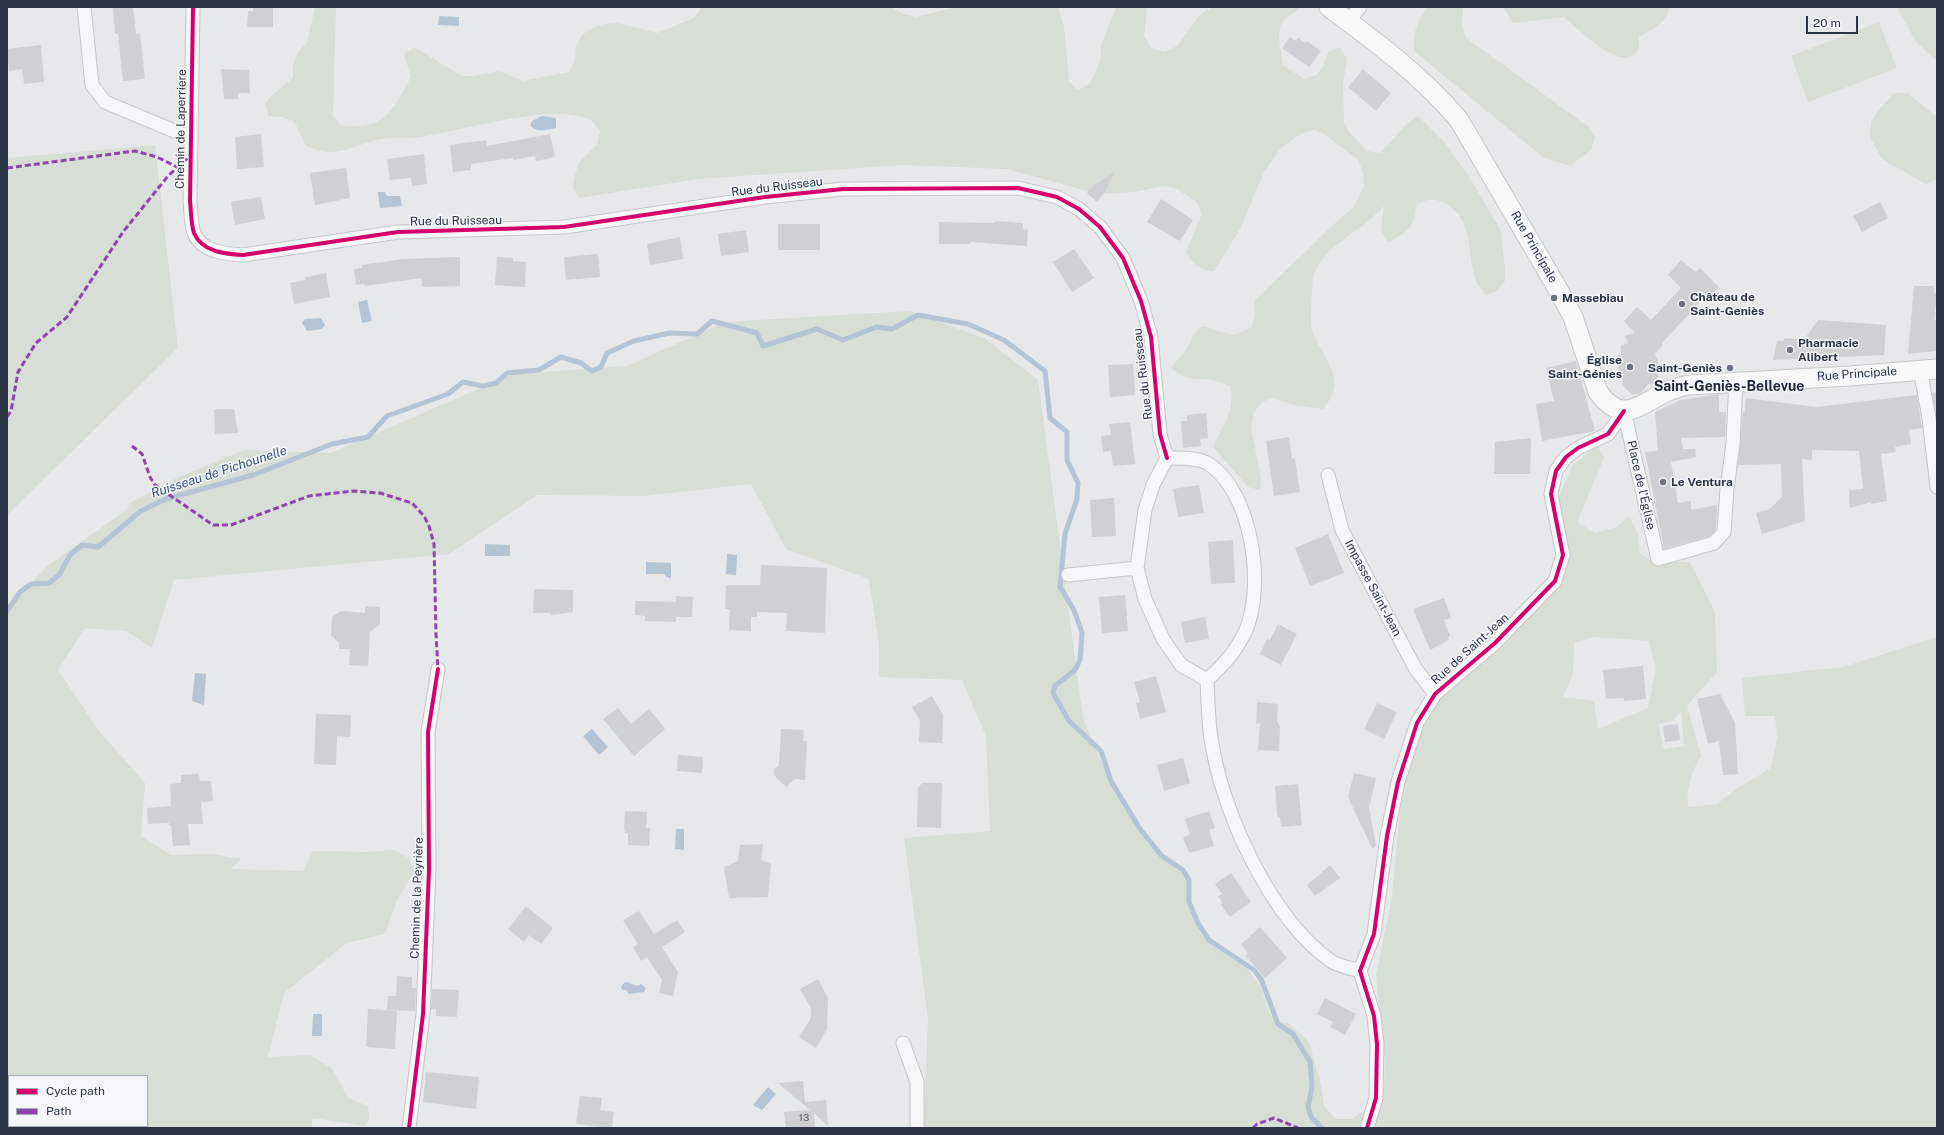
<!DOCTYPE html>
<meta charset="utf-8">
<style>
body{margin:0}
#map{position:relative;width:1944px;height:1135px;overflow:hidden;background:#e6e8ea;font-family:"Public Sans",sans-serif}
canvas{display:block}
.frame{position:absolute;inset:0;border:8px solid #2b3445;pointer-events:none}
.legend{position:absolute;left:8px;top:1075px;width:140px;height:52px;box-sizing:border-box;background:#f4f6f9;border:1px solid #a4a8b1;margin:0;padding:5px 7px;list-style:none;font-size:12px;color:#2b3445}
.legend li{display:flex;align-items:center;gap:8px;height:20px}
.legend b{width:20px;border:1px solid #a4a8b1}
.scale{position:absolute;left:1806px;top:16px;width:52px;height:18px;box-sizing:border-box;border:2px solid #2b3445;border-top:0;padding-left:5px;font-size:12px;line-height:14px;white-space:nowrap;color:#2b3445;-webkit-text-stroke:3px #f4f6f9;paint-order:stroke}
</style>
<div id="map">
<canvas width="1944" height="1135"></canvas>
<div class="frame"></div>
<ul class="legend">
<li><b style="height:5px;background:#d6006c"></b>Cycle path</li>
<li><b style="height:5px;background:#8e44ad"></b>Path</li>
</ul>
<div class="scale">20 m</div>
</div>
<script>
const context = document.querySelector('canvas').getContext('2d');
context.lineJoin = 'round';
function fill(path, color) {
  context.fillStyle = color;
  context.fill(path, 'evenodd');
}
function trace(path, color, width, dash) {
  context.strokeStyle = color;
  context.lineWidth = width;
  context.lineCap = dash ? 'butt' : 'round';
  context.setLineDash(dash || []);
  context.stroke(path);
}
function drawText(font, color, halo, rows, align = 'center') {
  context.font = font + ' "Public Sans",sans-serif';
  context.lineWidth = 3;
  context.setLineDash([]);
  context.textBaseline = 'middle';
  context.strokeStyle = halo;
  context.fillStyle = color;
  for (const [text, x, y, turn = 0] of rows) {
    context.save();
    context.translate(x, y);
    context.rotate((+turn || 0) * Math.PI / 180);
    context.textAlign = isNaN(turn) ? turn : align;
    if (halo) context.strokeText(text, 0, 0);
    context.fillText(text, 0, 0);
    context.restore();
  }
}
const green = new Path2D(`
 M315,7H336L333,115L340,125C383,132 393,111 411,77L404,54L414,47L462,76H474L499,71L523,81L569,72L575,60L576,46L582,35L592,28L604,24L618,23L657,33L694,18L702,7H891L903,14L916,17L956,7H1058L1064,27L1069,81L1077,90L1089,84L1096,72L1101,58V45L1116,7H1147L1144,36L1151,48L1165,52L1177,46L1200,15L1213,7H1300C1296,13 1291,14 1285,19C1274,28 1282,53 1283,65L1304,79L1317,75L1324,64L1328,52L1340,47L1347,59L1343,84L1344,122L1349,132L1367,151L1380,153C1393,141 1402,125 1418,116L1445,143L1468,175L1501,231L1505,268V281L1498,290L1486,295C1483,291 1479,287 1477,283C1465,255 1477,220 1444,203C1433,197 1425,199 1416,206C1415,229 1406,232 1388,243L1381,231L1384,206C1378,212 1372,218 1366,223C1347,238 1323,250 1314,274C1312,279 1310,324 1312,329C1321,359 1351,378 1323,409L1297,406L1273,398L1262,402L1254,412L1251,427L1261,478L1260,490L1248,487L1213,447C1223,424 1234,414 1231,387L1220,382L1208,379H1195L1182,376L1171,368L1188,347L1193,335L1202,326C1225,331 1230,341 1252,327L1255,315L1254,301L1333,225L1353,208L1364,186L1363,172L1358,160L1326,135L1315,130L1302,133L1281,148L1264,172L1240,229L1214,271C1200,270 1193,265 1186,252L1202,214L1197,202L1175,188L1162,186L1136,192L1098,194L1007,169L902,165L698,179L579,198L573,187L575,175L579,162L597,144L600,131C597,128 594,122 590,120C553,101 460,132 418,137C406,139 394,137 382,139C352,144 339,161 306,146L294,121L282,117L269,116L265,104L274,93L293,78V64L298,52L307,43Z
 M1427,7H1463L1462,26L1466,38L1589,127L1595,137L1591,150L1570,166L1544,158L1415,52C1412,32 1417,24 1427,7Z
 M1503,7H1669C1668,23 1651,30 1639,37V50C1636,52 1633,56 1629,57C1612,63 1577,28 1564,17L1513,23Z
 M1897,7H1937V61L1916,42Z
 M1879,22L1897,68L1808,102L1791,56Z
 M1894,93H1907L1937,117V179L1926,184L1882,159L1870,137L1871,122L1877,112Z
 M155,145L178,348L7,515V158Z
 M909,311L984,338L1038,380L1083,718L1110,782L1131,815L1158,854L1177,868L1187,878L1189,906L1201,934L1218,949L1247,968L1260,986L1270,1015L1277,1021L1288,1023L1309,1042L1320,1081L1324,1106L1336,1119H1352L1367,1109L1377,1112L1384,1084L1385,1061L1376,976L1392,896L1400,811L1411,757L1433,704L1482,664L1546,601L1570,556L1557,501L1572,466L1597,445L1604,458L1577,522L1595,533L1617,527L1629,516L1638,534L1640,554L1654,562H1690L1715,612L1717,672L1687,706L1701,756C1691,774 1686,786 1688,807L1717,804L1736,789L1771,768L1777,738L1775,716H1745L1742,678L1843,667L1937,637V1128H924L928,1019L904,838L990,831L986,736L962,680L879,677V645L869,579L786,549L751,484L644,496L537,495L449,554L174,580L152,648L126,631L85,628L58,670L99,731L145,783L141,836L171,855L211,854L241,859L231,869L303,871L313,851L368,852L393,850L409,858L414,872L397,900L385,934L347,943L284,993L268,1057L309,1055L332,1068L348,1098L368,1106L369,1118L365,1126L313,1118L311,1128H7V609L47,566L126,510L130,503L175,479L244,450L331,453L513,374L627,366L725,322ZM1594,637L1649,641L1656,669L1648,708L1598,729L1594,701L1563,697L1573,674L1574,643ZM1681,712L1684,746L1664,749L1658,724L1672,721ZM9,1076H147V1126H9Z`);
const water = new Path2D(`
 M439,16L459,17V26L438,25Z
 M542,116L556,118V128C546,130 537,133 530,125L532,121Z
 M378,192H385L387,196H400L402,206L380,208Z
 M367,300L372,321L362,323L358,302Z
 M321,318L325,325L322,329L307,331L302,323L305,319Z
 M485,544L510,545V556H485Z
 M727,554L737,555L736,575L726,574Z
 M646,562L671,563V578L666,577L665,574H646Z
 M195,673L206,674L204,705L192,701Z
 M592,729L608,747L599,755L583,736Z
 M676,829H684V850L675,849Z
 M627,982L637,986L641,984L646,988L644,992L629,994L626,990H622L621,987L624,983Z
 M313,1014H322V1036H312Z
 M768,1087L776,1094L762,1110L753,1105Z`);
const stream = new Path2D(`
 M7,611L20,592L31,584L49,583L59,575L70,555L82,545L98,547L141,511L166,499L253,475L332,444L368,437L387,416L448,394L463,382L483,386L496,383L507,373L539,370L561,357L581,363L592,371L601,367L607,353L634,341L669,333L697,334L712,321L757,333L763,346L817,329L843,340L876,327L892,329L918,315L968,324L1004,340L1045,371L1050,418L1067,432V460L1078,483L1077,499L1065,534L1060,587L1074,610L1082,633L1080,660L1075,670L1055,686L1053,693L1069,721L1101,751L1111,781L1140,829L1162,856L1183,870L1189,880V902L1198,923L1209,940L1254,970L1261,979L1278,1024L1293,1034L1310,1062L1312,1087L1308,1107L1311,1117L1322,1128`);
const building = new Path2D(`
 M113,7H133L136,34L140,33L145,79L123,81L118,34H115Z
 M253,7H273V27H247L248,11H253Z
 M1290,37L1296,41L1298,38L1305,43L1307,41L1321,51L1309,67L1282,48Z
 M41,45L44,82L24,84L22,69L9,71L7,49Z
 M221,69L249,70L250,93H238V99H224Z
 M1363,69L1391,93L1376,111L1348,87Z
 M261,134L264,167L237,169L235,137Z
 M550,134L555,157L536,161L535,156L513,160V158L471,164V170L453,172L450,145L486,140L487,146Z
 M424,154L427,184L412,186L411,178L390,180L387,159Z
 M346,168L350,198L315,205L310,173Z
 M1115,172L1104,193L1097,202L1087,193L1094,185Z
 M261,197L265,219L235,225L231,202Z
 M1161,199L1193,220L1180,241L1147,222Z
 M1880,202L1888,218L1862,232L1853,216Z
 M995,221L1023,223V229L1028,230L1027,246L970,242V244H939V222L995,223Z
 M778,224H820V250H778Z
 M746,230L749,252L721,256L718,234Z
 M680,237L683,259L650,265L647,244Z
 M1074,249L1094,278L1072,292L1053,262Z
 M598,254L600,277L566,280L564,257Z
 M460,257V286L422,287V278L365,286L364,284L356,285L354,269L362,268V265L403,259Z
 M497,257L513,258V261L526,262L525,287L495,285Z
 M1681,260L1696,272L1700,268L1719,287L1706,302L1703,299L1662,343L1663,345L1655,354L1658,361L1659,383L1648,384L1640,394H1631L1623,385L1622,376H1619L1617,355H1621V345L1628,343L1625,336L1635,333L1624,321L1637,307L1651,320L1681,288L1668,275Z
 M326,273L330,297L294,304L290,283L306,280L305,277Z
 M1914,286H1934V293L1937,294L1934,320H1937V351L1908,354Z
 M1818,320L1886,325L1884,355L1773,360L1777,341H1783L1785,338L1804,340Z
 M1576,361L1595,431L1542,441L1536,404L1554,401L1546,368Z
 M1133,364L1135,395L1110,397L1108,365Z
 M1937,392V418L1932,393Z
 M1719,394V412H1726L1725,437L1681,438L1683,449H1695L1696,457L1671,462L1678,503L1691,501V510L1717,505L1716,529L1710,536L1664,549L1645,452L1658,451L1655,412L1681,400Z
 M1917,395L1922,428L1909,430L1911,444L1895,447L1896,452L1881,454L1887,501L1871,504V502L1850,508L1849,490L1863,489L1859,451L1812,450V460L1802,459L1805,521L1762,534L1756,513L1770,509L1782,497L1781,464L1738,465L1743,412H1745L1746,398L1817,407Z
 M214,409H234L238,433L215,434Z
 M1206,413L1208,438L1200,439L1201,446L1183,448L1181,421H1187V415Z
 M1130,422L1135,464L1113,466L1111,451L1103,452L1101,436L1111,435L1109,424Z
 M1289,437L1292,459L1295,458L1300,492L1274,496L1266,441Z
 M1531,438L1530,474H1494L1495,442Z
 M1199,485L1204,513L1178,517L1173,489Z
 M1114,498L1116,536L1092,537L1090,500Z
 M1328,534L1344,573L1310,586L1295,548Z
 M1233,540L1235,583L1211,584L1208,542Z
 M761,565L827,568L825,633L786,631L787,613L757,612V617H751V631L729,630L730,609H725L726,585H760Z
 M534,589L573,590V612L551,615V613H533Z
 M1125,595L1128,631L1102,633L1099,597Z
 M676,596L693,597L692,617H676V622L645,621V616L635,615V601L676,602Z
 M1444,598L1451,618L1444,620L1450,636L1448,637L1449,640L1430,650L1413,609Z
 M365,606L380,607V624L370,632L368,666L349,665L350,649H339V643L331,635L332,617L341,611L365,613Z
 M1205,617L1209,639L1185,643L1181,622Z
 M1278,624L1297,634L1281,665L1260,654L1267,639L1270,640Z
 M1643,666L1646,699L1624,701V698L1606,699L1603,670Z
 M1156,676L1166,712L1140,719L1136,703L1140,702L1134,682Z
 M1720,694L1735,723L1738,774L1723,775L1719,741L1708,744L1697,699Z
 M932,696L943,715L942,743L919,742L920,721L912,707Z
 M1257,702L1278,704L1277,721L1280,727L1279,751L1258,750L1260,723L1256,724Z
 M1377,703L1397,712L1384,739L1364,729Z
 M618,708L631,724L649,709L665,729L634,756L603,719Z
 M316,714L351,715L350,737L337,736L336,765L314,764Z
 M1678,724L1680,740L1665,742L1663,726Z
 M781,729L804,730L803,741H807L805,780L795,779L786,787L774,775V769L779,765Z
 M678,755L703,757L702,773L677,771Z
 M1183,758L1190,783L1164,791L1157,765Z
 M1354,773L1376,778L1369,807L1376,846L1372,848L1348,797Z
 M199,774L200,781H211L213,801L201,802L203,824H188L190,845L173,846L171,825L169,826V823L148,824L147,808L171,806L170,784L181,783V775Z
 M922,783H942L941,828L917,827L918,788Z
 M1298,784L1302,825L1281,827L1280,818L1277,815L1275,786Z
 M625,811L647,812L646,828H650L649,846L628,845V833H625L624,828Z
 M1209,811L1215,828L1209,830L1214,846L1189,853L1183,837L1190,835L1185,819Z
 M763,844L761,860L771,864L768,897L729,898L724,867L738,861L740,845Z
 M1330,865L1340,878L1315,896L1307,885Z
 M1231,873L1251,902L1230,917L1221,905L1222,902L1218,896L1222,894L1215,884Z
 M526,906L553,928L541,944L529,935L524,942L508,929Z
 M639,911L654,934L677,920L685,932L662,947L678,972L673,996L659,993L662,980L647,957L641,961L633,947L638,944L623,920Z
 M1260,927L1287,958L1265,978L1245,955L1248,953L1241,944Z
 M397,976L412,977V988H416L415,1011L387,1010L388,996H396Z
 M818,979L828,998L827,1029L816,1048L799,1037L811,1018V1008L800,989Z
 M432,989L459,990L457,1017L436,1016V1009L431,1010Z
 M1325,998L1356,1014L1345,1035L1330,1027L1333,1022L1317,1014Z
 M368,1009L397,1011L395,1049L366,1047Z
 M426,1072L479,1077L476,1109L423,1102Z
 M803,1081L805,1102L826,1100L828,1126L814,1113L815,1128H786L784,1112L810,1110L778,1083Z
 M580,1096L602,1098L600,1110L614,1112L612,1128L576,1124Z`);
const street = new Path2D(`
 M84,7L92,85L105,102L191,138
 M193,7L190,201C191,211 191,224 194,233C202,252 225,254 243,255L398,232L564,227L765,197L843,189L1018,188L1057,197L1079,209L1100,227L1123,258L1141,301L1151,337L1160,434L1167,458
 M1348,22L1360,7
 M1920,369L1929,418L1937,487
 M1624,411L1658,559L1714,543L1724,532L1727,489L1733,443L1736,381
 M1167,458C1179,458 1198,457 1209,464C1252,493 1265,584 1246,630C1235,653 1225,663 1207,680L1181,665L1163,639L1145,599L1137,568L1145,510L1153,485Z
 M1328,475L1342,530L1415,668L1435,694
 M1068,575L1137,568
 M1207,680C1208,699 1208,719 1211,738C1221,810 1270,918 1331,961C1338,966 1351,968 1360,971
 M903,1043L917,1082V1128
 M409,1128L423,1014L429,870L428,732L438,669
 M1367,1128L1376,1098L1377,1044L1374,1016L1360,971L1374,934L1387,836L1398,782L1417,723L1435,694L1495,643L1555,581L1563,555L1551,494L1556,471L1566,457L1578,448L1608,434L1624,411`);
const secondary = new Path2D(`
 M1329,7C1375,41 1422,76 1459,120L1559,291L1573,317L1598,392C1624,428 1642,401 1671,390C1677,388 1683,386 1689,385L1850,376L1937,369`);
const quiet = new Path2D(`
 M7,168L135,151L157,157L177,167
 M7,417L11,411L18,372L36,343L67,317L123,232L168,176L191,155
 M132,446L142,454L150,477L155,485L213,525H231L309,496L353,491L380,493L412,503L424,516L429,526L434,544L436,635L438,669
 M1253,1128L1257,1124L1274,1118L1298,1128`);
const cycleway = new Path2D(`
 M193,7L190,201C191,211 191,224 194,233C202,252 225,254 243,255L398,232L564,227L765,197L843,189L1018,188L1057,197L1079,209L1100,227L1123,258L1141,301L1151,337L1160,434L1167,458
 M409,1128L423,1014L429,870L428,732L438,669
 M1367,1128L1376,1098L1377,1044L1374,1016L1360,971L1374,934L1387,836L1398,782L1417,723L1435,694L1495,643L1555,581L1563,555L1551,494L1556,471L1566,457L1578,448L1608,434L1624,411`);
const markers = [
 [1554,298,4,"#6c737f"],
 [1682,304,4,"#6c737f"],
 [1790,350,4,"#6c737f"],
 [1630,367,4,"#6c737f"],
 [1730,368,4,"#6c737f"],
 [1663,482,4,"#6c737f"]
];
const numberNames = [
 ["13",804,1118]
];
const streetNames = [
 ["Chemin de Laperriere",181,129,-89],
 ["Rue du Ruisseau",777,187,-7],
 ["Rue du Ruisseau",456,221,-1],
 ["Rue Principale",1534,247,60],
 ["Rue du Ruisseau",1143,374,-97],
 ["Rue Principale",1857,374,-4],
 ["Place de l'Église",1641,485,77],
 ["Impasse Saint-Jean",1373,588,62],
 ["Rue de Saint-Jean",1470,649,-42],
 ["Chemin de la Peyrière",417,898,-88]
];
const poiNames = [
 ["Château de",1690,297],
 ["Saint-Geniès",1690,311],
 ["Massebiau",1562,298],
 ["Pharmacie",1798,343],
 ["Alibert",1798,357],
 ["Église",1622,360,"right"],
 ["Saint-Génies",1622,374,"right"],
 ["Saint-Geniès",1722,368,"right"],
 ["Le Ventura",1671,482]
];
const waterNames = [
 ["Ruisseau de Pichounelle",219,472,-18]
];
const quarterNames = [
 ["Saint-Geniès-Bellevue",1729,387]
];
fill(green, '#d6ded6');
fill(water, '#b4c4d5');
trace(stream, '#b4c4d5', 5);
fill(building, '#ced0d3');
trace(street, '#c4c6c8', 15);
trace(secondary, '#c4c6c8', 21);
trace(street, '#f5f6f7', 13);
trace(secondary, '#f8f8f8', 19);
trace(quiet, '#8e44ad', 3, [6, 3]);
trace(cycleway, '#d6006c', 4);
for (const [x, y, r, color] of markers) {
  const dot = new Path2D();
  dot.arc(x, y, r, 0, 2 * Math.PI);
  context.fillStyle = color;
  context.fill(dot);
  trace(dot, '#f4f6f9', 1.5);
}
drawText('10px', '#545c69', null, numberNames);
drawText('12px', '#2b3445', '#f4f6f9', streetNames);
drawText('bold 12px', '#2b3445', '#f4f6f9', poiNames, 'left');
drawText('italic 13px', '#34527a', '#f4f6f9', waterNames);
drawText('bold 14px', '#1d2536', '#f4f6f9', quarterNames);
</script>
